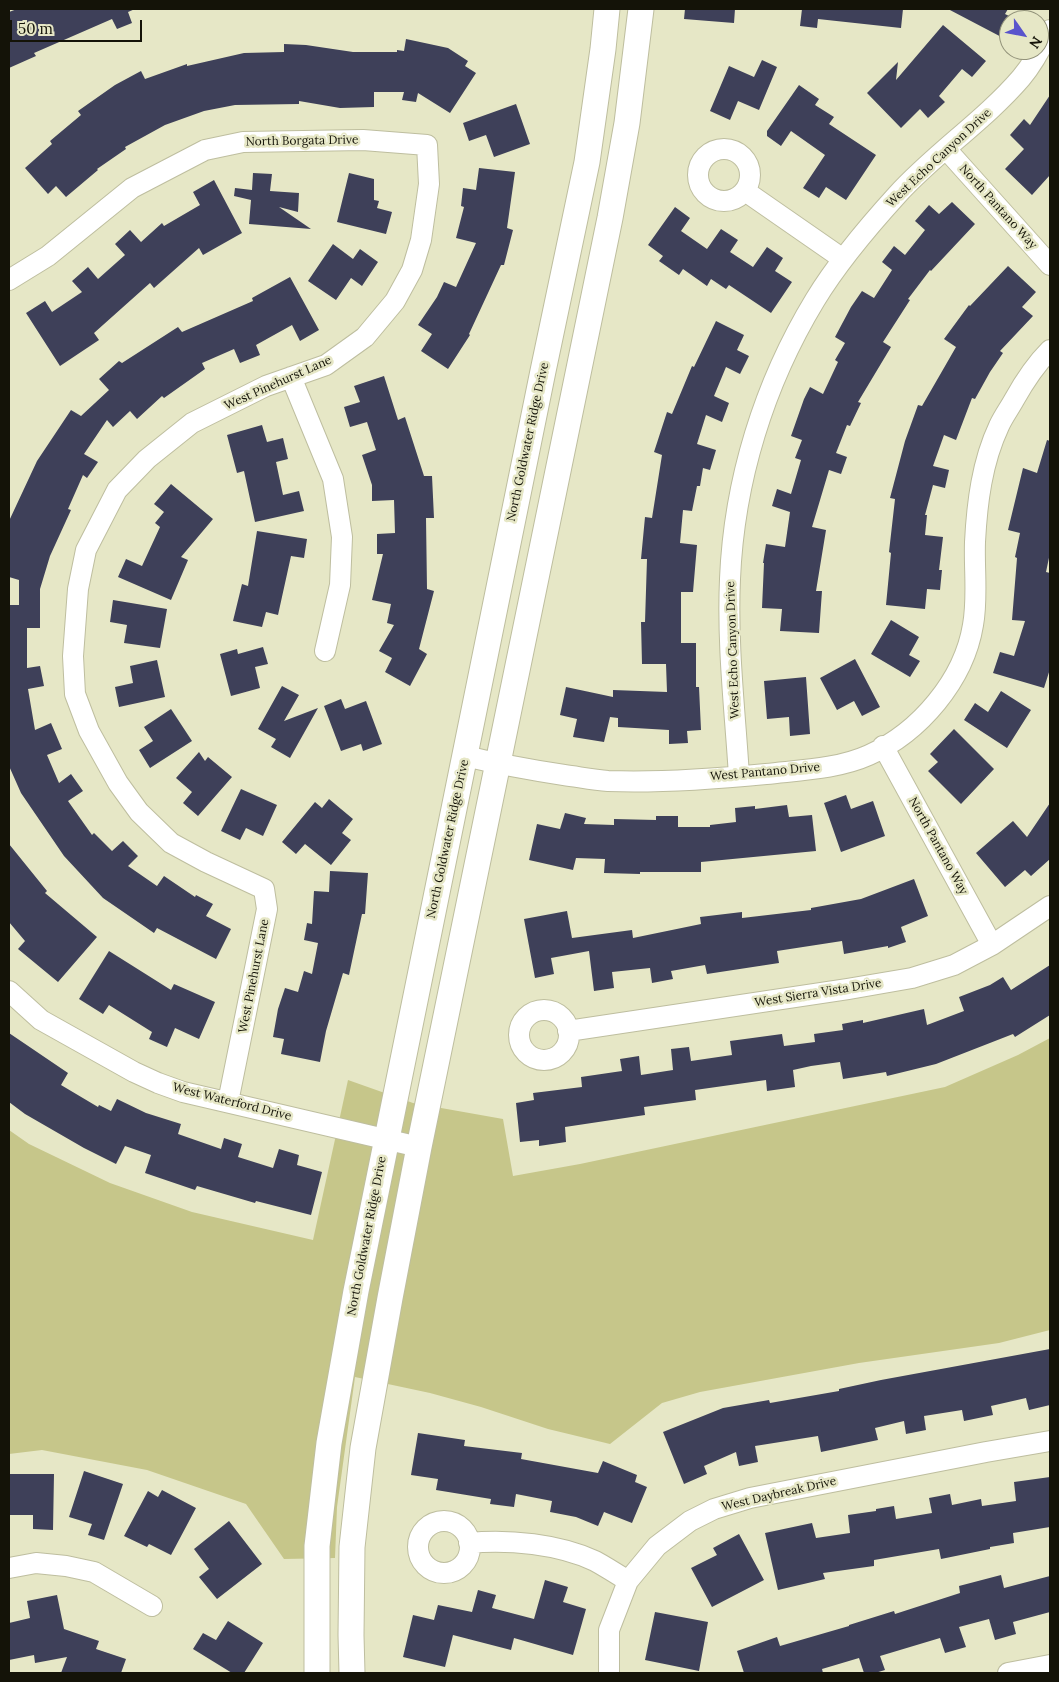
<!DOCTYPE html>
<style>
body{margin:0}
#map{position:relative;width:1059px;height:1682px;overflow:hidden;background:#e6e7c6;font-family:Lora,serif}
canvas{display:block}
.frame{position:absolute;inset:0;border:10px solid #141308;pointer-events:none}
.north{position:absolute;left:999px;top:10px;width:50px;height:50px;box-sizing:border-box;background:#e6e7c6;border:1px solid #92927a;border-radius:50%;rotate:123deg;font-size:14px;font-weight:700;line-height:20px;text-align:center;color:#141308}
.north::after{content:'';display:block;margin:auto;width:18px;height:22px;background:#5954cc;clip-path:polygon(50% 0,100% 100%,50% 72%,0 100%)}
.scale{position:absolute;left:10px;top:20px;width:132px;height:22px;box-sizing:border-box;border:2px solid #141308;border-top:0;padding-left:6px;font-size:15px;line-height:18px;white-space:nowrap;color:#141308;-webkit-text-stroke:4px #e6e7c6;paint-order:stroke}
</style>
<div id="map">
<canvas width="1059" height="1682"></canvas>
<div class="frame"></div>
<div class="north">N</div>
<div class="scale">50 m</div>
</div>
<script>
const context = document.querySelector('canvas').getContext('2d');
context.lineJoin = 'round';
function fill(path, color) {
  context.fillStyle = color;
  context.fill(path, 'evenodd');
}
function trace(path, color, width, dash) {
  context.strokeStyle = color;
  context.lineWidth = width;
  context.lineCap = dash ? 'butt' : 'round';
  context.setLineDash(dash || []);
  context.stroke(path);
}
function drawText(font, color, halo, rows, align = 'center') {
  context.font = font + ' Lora,serif';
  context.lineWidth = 5;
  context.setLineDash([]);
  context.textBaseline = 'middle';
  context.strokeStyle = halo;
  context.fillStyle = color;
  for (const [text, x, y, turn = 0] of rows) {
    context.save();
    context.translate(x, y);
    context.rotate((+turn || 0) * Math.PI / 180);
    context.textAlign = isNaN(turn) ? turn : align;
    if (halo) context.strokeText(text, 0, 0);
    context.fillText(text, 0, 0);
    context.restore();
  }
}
const green = new Path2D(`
 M1050,1038V1330L999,1343L859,1363L700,1392L662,1403L610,1444L548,1429L481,1407L430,1393L355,1377L337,1507L335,1558L284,1559L246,1504L147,1470L42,1450L9,1454V1130L29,1144L110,1183L192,1212L313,1240L348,1080L413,1103L503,1119L513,1176L580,1164L945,1087L1018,1055Z`);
const building = new Path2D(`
 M17,9H135L128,12L132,23L117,29L112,19L34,53L36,56L9,68V12Z
 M685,9H735L734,23L684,19Z
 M802,9H903L901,28L818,19L817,28L800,26Z
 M948,9H1008L1005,14L1009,16V41Z
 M943,25L986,61L972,77L962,69L939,96L945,102L928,118L920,109L901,128L867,93L898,62L896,80Z
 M406,39L448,48L468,61L465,66L476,73L450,113L418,93L416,102L402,100L404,92H374V107L340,108L299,101V104L235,105L204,111L165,125L125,147L126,149L97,169L98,170L66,197L56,186L48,194L25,168L52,144L50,141L81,115L78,111L115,85L141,71L145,79L187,64V66L244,53L284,52V44L306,45L353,52H397V50L404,51Z
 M762,60L777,67L759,110L738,101L730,120L710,111L729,66L754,77Z
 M799,85L819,99L815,105L834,117L829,124L876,155L846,200L826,187L819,198L803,188L825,155L791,131L781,146L767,136V131Z
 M1050,95V175L1032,195L1005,169L1024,149L1010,135L1024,119L1030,125Z
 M516,104L530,144L494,157L486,135L469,141L463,123Z
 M479,168L515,172L507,228L513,230L504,265H501L469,334L470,335L448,369L421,351L432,334L418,325L437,297L444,282L456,287L476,243L456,238L464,207L461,206L463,188L476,190Z
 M253,173L272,174L270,191L299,193L298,212L279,207L311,229L249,224L251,200L234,196L235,188L252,190Z
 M349,173L374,179V200L379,201L377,208L392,212L386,234L337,222Z
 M214,180L242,233L203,255L199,248L154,288L150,283L94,333L99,340L60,366L26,313L45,301L52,312L82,292L72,281L88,267L98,279L125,255L115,244L130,230L141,242L162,223L164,226L200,205L193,192Z
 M952,202L975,224L931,271L930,270L908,299L910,300L883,342L891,347L858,402L861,403L850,426L847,425L836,453L847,457L841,474L829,470L812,527L826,530L816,591H822L819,633L780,631L782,609L762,608L764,563H763L766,544L785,547L790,512L772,506L777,489L791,494L801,460L795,458L802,440L791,436L804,399L810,387L823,394L838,362L835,360L845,343L835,337L851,307L862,291L874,298L892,270L882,262L894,246L905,255L925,230L915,221L929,205L939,214Z
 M675,207L690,218L681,231L707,249L721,229L738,240L730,252L753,267L767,247L783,258L775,271L792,282L771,313L729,285L726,289L711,279L707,286L683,269L679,275L659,261L663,256L648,245Z
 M333,244L353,259L360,249L378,262L362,286L351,278L336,300L308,281Z
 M1008,266L1036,292L1022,307L1033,316L1000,351L1003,353L990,372L975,399L972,398L956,440L944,435L933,466L949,470L945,488L933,485L925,515H927L925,535L943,537L939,570H942L940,590L927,589L925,609L886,605L891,553L889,552L895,499L890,498L905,441L918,405L922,406L956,347L944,339L969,305L970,306Z
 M290,277L319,330L300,341L292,325L256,345L260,355L240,363L234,349L202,363L205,369L164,398L162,396L137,419L130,411L113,427L107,420L84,454L98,462L87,478L83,475L68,509L71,510L50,556L40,589V628H27V668L40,666L44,686L28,689L35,730L51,723L62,749L47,755L59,783L71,774L83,791L68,801L92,835L94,833L112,851L123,841L138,856L128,866L157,886L164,876L195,897L196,895L213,904L206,916L231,929L216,959L157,928L154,933L103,898L64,856L21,793L9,766V605H19V580L9,577V521L37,461L71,410L81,416L109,390L99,379L119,361L122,363L178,327L182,332L253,301L252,298Z
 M716,321L744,335L737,350L749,356L740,374L726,367L714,396L729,403L722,422L706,415L697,444L716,450L710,470L703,468L700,486H697L692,511L683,510L680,543L697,545L693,592H681V643H696V687H699L701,730L687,731L688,743L669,744V730L618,727V718L610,717L604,742L573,737L577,719L560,715L566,687L613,697V690L667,692L666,664H642L641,622H645L647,559H641L645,517L652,518L662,455L654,452L667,412L672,414L692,366L694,367Z
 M384,376L398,420L405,417L424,476H432L434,518H426L427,589L434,591L419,649L427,654L410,686L385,672L392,658L379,651L394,625L387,623L391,604L372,600L383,554H377V534L395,533L394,500L372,501V485L362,455L376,450L367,422L350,427L344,407L360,402L354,386Z
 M262,425L267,442L283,438L288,459L276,462L283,495L299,491L304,511L255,522L244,471L237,473L227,435Z
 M1047,440L1050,441V553L1046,572L1050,573V669L1044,688L993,673L1000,652L1014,656L1025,621L1012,620L1017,558L1015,557L1020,533L1008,530L1023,468L1037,473Z
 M171,484L213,519L181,557L188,560L171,600L118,577L126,559L142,566L160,527L155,523L164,512L154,504Z
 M257,531L307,539L304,558L291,556L278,615L266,612L262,627L233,621L242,584L248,586Z
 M113,600L167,609L160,648L124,643L127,625L110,622Z
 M891,620L919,637L909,655L920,661L910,677L871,654Z
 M263,647L268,664L255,667L260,688L231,696L220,654L237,649L238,654Z
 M855,659L880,707L862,716L854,701L837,710L820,678Z
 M157,660L165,697L119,707L115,687L133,683L130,666Z
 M806,677L810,734L790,736L789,717L767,719L764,681Z
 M282,686L299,695L284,721L318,708L290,758L271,747L276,739L258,729Z
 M1001,691L1031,710L1007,748L964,720L975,703L988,712Z
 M341,699L345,709L366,701L382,744L363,751L361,744L341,751L324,706Z
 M171,709L192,741L150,768L139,750L153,741L144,727Z
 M954,729L994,769L961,804L928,771L938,762L930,754Z
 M199,752L205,761L208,757L232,777L198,816L183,803L192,792L176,778Z
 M241,789L277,805L263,836L246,828L240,840L221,831Z
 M846,795L851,809L873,801L885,836L841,852L824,803Z
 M329,799L353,819L342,833L351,840L331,865L305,844L296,854L282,842L315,802L322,808Z
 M1050,803V859L1031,876L1025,870L1005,887L976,853L1013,821L1027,837Z
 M787,805L789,817L812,815L816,851L701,862V872H640V874L604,873L605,859L576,858L573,870L529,860L537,824L560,829L565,813L586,818L584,824L614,825V819L656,820V816H678V827H710V825L736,822L735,808L755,806V809Z
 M9,844L47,891L45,893L97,937L58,982L18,949L25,941L9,922Z
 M330,871L368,873L365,914H362L349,975L343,973L326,1031L320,1062L281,1054L284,1039L273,1037L278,1009L285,988L298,992L304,971L312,974L318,943L304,940L307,923L312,924L314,891L329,892Z
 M914,879L928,916L901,927L906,942L888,948V946L844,954L842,941L777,951L779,963L707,974L705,965L671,971L673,979L652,983L650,968L612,972L614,988L594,991L589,951L551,958L554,974L535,978L524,919L567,911L572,938L632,930L633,938L701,924L700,917L742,912V918L811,910V908L861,899Z
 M109,951L171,990L174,984L215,1002L199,1039L175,1028L167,1047L149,1039L152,1032L109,1005L103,1014L79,999Z
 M1050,965V1015L1015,1037L1013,1034L936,1064L887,1076L886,1072L843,1079L840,1062L811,1066L793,1070L795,1087L767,1091L766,1080L695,1090L696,1100L644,1107L645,1115L565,1127L566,1142L539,1146V1140L520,1142L516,1103L534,1100L533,1093L582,1087L581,1077L622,1071L620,1059L639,1056L641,1075L673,1070L671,1049L689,1047L691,1061L732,1055L730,1041L782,1034L784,1046L815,1042L814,1034L843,1030L842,1024L863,1020V1023L924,1009L927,1025L964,1011L959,997L990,985L1003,977L1011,990Z
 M9,1033L68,1073L61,1085L98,1107L99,1105L111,1111L117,1099L146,1113L181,1124L178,1134L221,1149L224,1138L242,1144L238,1157L273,1168L279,1149L299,1155L297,1165L322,1172L311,1215L256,1201L255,1203L197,1186L195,1190L145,1173L151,1155L125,1146L116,1164L84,1148L25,1114L9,1102Z
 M1050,1349V1405L1029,1410L1026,1398L991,1406L993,1415L964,1421L962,1410L924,1416L926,1430L906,1434L904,1421L875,1428L878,1440L821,1452L818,1436L755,1446L758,1462L739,1466L736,1452L704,1466L707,1474L684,1484L663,1432L723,1408L769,1400L770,1403L839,1391V1389L881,1380Z
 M418,1433L465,1440L464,1446L522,1453L521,1459L598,1473L603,1461L637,1475L635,1482L647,1487L632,1523L604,1512L598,1526L576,1517L550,1512L552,1501L516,1494L514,1507L490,1504L491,1499L436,1490L438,1479L411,1475Z
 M84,1471L123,1484L104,1540L88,1535L92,1524L69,1517Z
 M10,1474H54L53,1530L33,1529V1515H9Z
 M1050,1477V1527L1013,1533L1014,1543L990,1547V1549L941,1559L939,1549L874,1560V1566L823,1573L825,1579L778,1590L765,1533L812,1523L816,1538L850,1533L848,1515L876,1511V1509L894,1506L896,1519L932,1513L929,1498L950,1494L952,1505L981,1499L982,1506L1016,1501L1014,1482Z
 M162,1490L196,1508L171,1555L149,1544L147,1547L124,1536L148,1491L158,1497Z
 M229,1521L262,1564L217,1599L199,1577L209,1569L194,1549Z
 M739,1534L764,1580L712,1607L691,1568L717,1555L713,1548Z
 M1001,1575L1004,1588L1050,1576V1612L1013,1622L1016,1634L995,1640L989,1619L959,1627L966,1647L945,1653L940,1638L880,1656L885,1670L875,1673H864L859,1658L822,1669L823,1673H744L737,1651L777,1637L780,1646L849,1626V1625L894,1611L895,1614L960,1593L959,1586Z
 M545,1580L568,1587L563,1602L586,1609L573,1655L514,1638L511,1650L453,1635L445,1667L403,1657L413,1615L434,1620L438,1605L472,1612L478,1590L496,1595L492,1608L534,1619Z
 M57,1595L64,1629L99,1641L96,1649L126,1659L121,1673H61L67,1657L35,1663L34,1655L9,1660V1623L30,1618L27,1601Z
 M655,1612L708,1622L699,1671L645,1660Z
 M228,1621L263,1643L244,1673H232L193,1649L203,1633L216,1640Z`);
const minor = new Path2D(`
 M946,149L1050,265
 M698 175a26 26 0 1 1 52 0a26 26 0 1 1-52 0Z
 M745,191L843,259
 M9,280L48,256L132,188L205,150L243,142L363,140L427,145L429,184L421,240L412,270L395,301L365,337L326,365L266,386L192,423L147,459L117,490L86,550L78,589L73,656L75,694L89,731L118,783L139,812L171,843L206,862L264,889L267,909L228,1102
 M291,377L333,479L342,537L340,585L325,651
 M883,746L992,945
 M465,756C498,764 531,770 564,775C579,777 594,780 608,781C660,783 714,779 766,774C801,770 838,769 869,755C920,732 964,680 973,625C978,598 974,570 975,542C977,503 982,462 999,426C1003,417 1009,409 1014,400C1024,382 1036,364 1050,350
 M739,776C735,711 727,645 730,579C734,481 764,384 815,300C838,262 867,228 897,195C935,153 984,121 1021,78C1033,64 1042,47 1050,30
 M9,991L41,1020L134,1072L158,1083L183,1092L419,1147
 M519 1035a25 25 0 1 1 50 0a25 25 0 1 1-50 0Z
 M568,1031L848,989L912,978L954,965L992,945L1050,906
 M418 1547a26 26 0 1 1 52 0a26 26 0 1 1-52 0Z
 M469,1543C508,1539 559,1544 595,1561C606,1567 617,1574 628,1581
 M9,1568L36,1563L66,1566L94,1572L152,1606
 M609,1673V1630L628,1581L657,1546L690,1521L714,1509L750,1498L986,1452L1050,1441
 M1008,1673L1050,1665`);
const tertiary = new Path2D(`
 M317,1673V1546L329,1443L356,1291L543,371L587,162L603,49L607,9
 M352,1673L351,1635L352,1547L363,1448L390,1298L419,1147L610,218L627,123L641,9`);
const streetNames = [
 ["North Borgata Drive",302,141,-1],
 ["West Echo Canyon Drive",939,158,-43],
 ["North Pantano Way",998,207,48],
 ["West Pinehurst Lane",278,383,-24],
 ["North Goldwater Ridge Drive",528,442,-78],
 ["West Echo Canyon Drive",733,650,-92],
 ["West Pantano Drive",765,772,-5],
 ["North Goldwater Ridge Drive",448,839,-78],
 ["North Pantano Way",938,846,61],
 ["West Pinehurst Lane",254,976,-79],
 ["West Sierra Vista Drive",818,993,-9],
 ["West Waterford Drive",232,1102,14],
 ["North Goldwater Ridge Drive",367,1236,-79],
 ["West Daybreak Drive",779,1494,-13]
];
fill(green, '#c6c68a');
fill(building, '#3e4059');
trace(minor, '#bebe9f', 22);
trace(tertiary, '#bebe9f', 27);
trace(minor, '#fff', 20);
trace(tertiary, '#fff', 25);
drawText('12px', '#141308', '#e6e7c6', streetNames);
</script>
